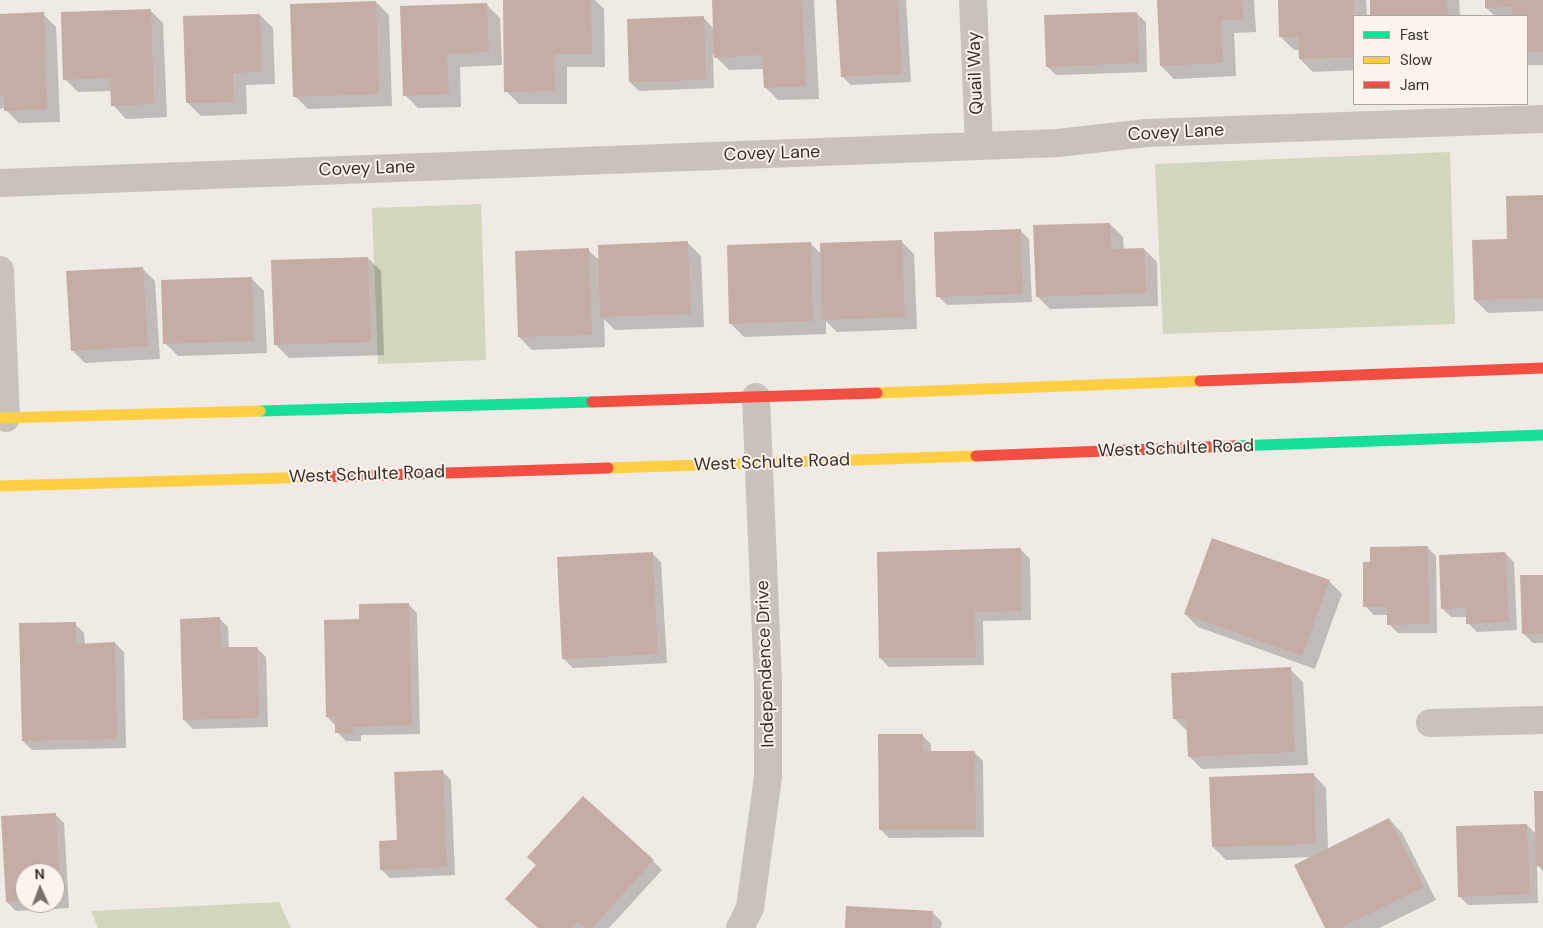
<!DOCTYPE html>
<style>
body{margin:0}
#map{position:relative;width:1543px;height:928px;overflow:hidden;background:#f0eae4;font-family:"DM Sans",sans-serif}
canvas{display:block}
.legend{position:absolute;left:1353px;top:15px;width:175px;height:90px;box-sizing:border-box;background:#fbf3ec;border:1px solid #aea49e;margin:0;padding:6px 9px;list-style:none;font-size:15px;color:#3b2e2a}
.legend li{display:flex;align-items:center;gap:10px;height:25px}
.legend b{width:25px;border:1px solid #aea49e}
.north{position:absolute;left:15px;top:863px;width:50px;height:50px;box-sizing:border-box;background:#fbf3ec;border:1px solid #aea49e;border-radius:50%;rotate:358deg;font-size:14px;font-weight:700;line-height:20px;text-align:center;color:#3b2e2a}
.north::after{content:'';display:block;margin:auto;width:18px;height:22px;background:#7a706b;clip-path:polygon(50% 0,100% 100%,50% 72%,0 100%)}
</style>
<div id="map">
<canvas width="1543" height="928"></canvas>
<ul class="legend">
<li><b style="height:6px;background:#16e098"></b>Fast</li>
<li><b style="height:6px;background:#ffcf43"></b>Slow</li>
<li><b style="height:6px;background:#f24e42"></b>Jam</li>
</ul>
<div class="north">N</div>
</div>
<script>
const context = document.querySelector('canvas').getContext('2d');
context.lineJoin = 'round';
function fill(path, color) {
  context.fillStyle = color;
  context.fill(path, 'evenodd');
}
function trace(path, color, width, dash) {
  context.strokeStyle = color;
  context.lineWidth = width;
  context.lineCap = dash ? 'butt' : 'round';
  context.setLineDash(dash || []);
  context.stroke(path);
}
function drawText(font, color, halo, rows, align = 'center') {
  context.font = font + ' "DM Sans",sans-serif';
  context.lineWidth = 4;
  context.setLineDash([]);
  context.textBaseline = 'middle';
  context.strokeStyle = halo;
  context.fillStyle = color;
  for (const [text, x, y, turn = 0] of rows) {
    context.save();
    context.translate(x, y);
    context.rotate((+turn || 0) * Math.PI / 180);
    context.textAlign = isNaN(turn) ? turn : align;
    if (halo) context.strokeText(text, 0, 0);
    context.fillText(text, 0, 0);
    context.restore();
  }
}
const green = new Path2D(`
 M1450,152L1455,324L1163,334L1155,164Z
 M481,204L486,360L378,364L372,208Z
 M279,902L291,928H98L91,911Z`);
const shadow = new Path2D(`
 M505,0H595L604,9L605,67H567V104H519L506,91Z
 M713,0H814L819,99L778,100L765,87L764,69L729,70L713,54L714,88L639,91L630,82L703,17L714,29Z
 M838,0H906L911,82L851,85L842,76Z
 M1158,0H1254L1256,32L1234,33L1236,76L1174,79L1161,66Z
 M1279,0H1366L1367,16H1354V70L1313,72L1300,59V50H1294L1281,37Z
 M1371,0H1459L1460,16H1372Z
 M1486,0H1543V65H1527V16H1495L1486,8Z
 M376,2L389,15L392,106L308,109L295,96Z
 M487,5L500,18L502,65L460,67L461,107L418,108L405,95Z
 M150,10L163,23L167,117L126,119L113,105L112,91L78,92L65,79Z
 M1136,13L1146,22L1147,72L1056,75L1047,66Z
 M43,14L56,27L60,122L19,123L6,110L5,108L0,109V15Z
 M260,15L273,28L275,84L246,85L247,114L201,116L188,103Z
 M1543,196V311L1488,313L1475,300L1508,240Z
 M1110,224L1123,237L1124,250L1144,249L1157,262L1158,306L1050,309L1037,296Z
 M1020,230L1029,239L1032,302L947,305L938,296Z
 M901,241L914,254L917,329L837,332L826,321V334L744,337L731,324L810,243L821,254Z
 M688,243L701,256L704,327L615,330L604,319L605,347L532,350L519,337L588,250L600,261Z
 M368,258L381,271L384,355L289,358L276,345Z
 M142,268L155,281L160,359L85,363L72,350Z
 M251,278L264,291L267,353L178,356L165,343Z
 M1427,547L1436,556L1437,633H1398L1389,624V615H1374L1365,606L1371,564Z
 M1021,550L1030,559L1031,620L983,621L984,665L889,667L880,658Z
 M652,553L661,562L667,663L573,668L564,659Z
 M1505,553L1514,562L1517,630L1477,632L1468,623L1467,617H1451L1442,608Z
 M1543,576V643H1533L1524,634Z
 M1329,581L1342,594L1315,669L1198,627L1185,614Z
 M408,604L417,613L420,734L361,735V741H346L337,732L336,726L327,717L360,621Z
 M219,618L228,627L229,648H257L266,657L268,727L193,729L184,720Z
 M75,624L84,633L85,644L115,643L124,652L126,748L32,750L23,741Z
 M1290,669L1303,682L1308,765L1202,769L1189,756L1188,732L1175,719Z
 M922,735L931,744V752H974L983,761L984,837L889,838L880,829Z
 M442,771L451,780L455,875L390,878L381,869Z
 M1313,774L1326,788L1328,849L1389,819L1402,833L1436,900L1379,928H1327L1313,857L1226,860L1213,847Z
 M1543,792V871L1537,865L1538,903L1468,905L1459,896L1527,825L1537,835Z
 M55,814L64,823L69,908L16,911L7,902ZM25,873H55V903H25Z
 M653,861L662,870L609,928H539Z
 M933,913L942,922L941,928H846Z`);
const building = new Path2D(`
 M503,0H591L592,54H554L555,91L504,92Z
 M712,0H802L806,86L764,88L762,55L714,58Z
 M836,0H898L902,74L841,77Z
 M1157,0H1242L1244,20H1221L1223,63L1160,66Z
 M1278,0H1354V57L1299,59L1298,37H1279Z
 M1370,0H1447L1448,16H1370Z
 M1485,0H1543V52H1527V16H1512V7L1485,8Z
 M376,1L379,94L293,97L290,4Z
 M487,3L489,52L447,54L449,94L403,96L400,6Z
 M151,9L154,104L111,106L110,78L63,80L61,12Z
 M44,12L47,109L4,111V95L0,96V14Z
 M1137,12L1139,63L1046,67L1044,15Z
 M260,14L262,72L233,73L234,102L186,103L183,16Z
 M704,16L706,80L629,82L627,19Z
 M1543,195V298L1474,300L1472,240L1507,239L1506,196Z
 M1110,223L1111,249L1144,248L1146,293L1036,297L1033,225Z
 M1021,229L1023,294L936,297L934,232Z
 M902,240L905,317L822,320L820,243Z
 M688,241L691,314L600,317L598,245Z
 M811,242L813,321L729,324L727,245Z
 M589,248L592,335L518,337L515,251Z
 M368,257L371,342L274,345L271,260Z
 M143,267L148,346L71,351L66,271Z
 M252,277L254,341L163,344L161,280Z
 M1212,538L1330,580L1302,656L1184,614Z
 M1428,546L1429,624L1387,625V607H1363V562H1370V547Z
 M1021,548L1022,611L975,612L976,657L879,658L877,552Z
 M653,552L658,654L562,659L557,557Z
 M1505,552L1509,622L1466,624V608L1441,609L1439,555Z
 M1520,575H1543V634H1522Z
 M409,603L412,725L353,727V733H335V717H326L324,620L359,619V604Z
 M220,617L221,647H257L259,718L183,720L180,619Z
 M76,622V644L115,642L117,739L22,741L19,623Z
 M1291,667L1295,752L1188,757L1186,719H1173L1171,673Z
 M878,734H923V751H975L976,829L879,830Z
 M443,770L447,867L380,870L379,841L397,840L394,772Z
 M1314,773L1316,844L1212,847L1209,777Z
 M1534,791H1543V866H1536Z
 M583,796L654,860L592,928H585L578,922L573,928H538L505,899L536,865L527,857Z
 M56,813L60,899L55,900V873H25V901L6,902L1,816Z
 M1389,818L1424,887L1340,928H1325L1294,865Z
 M1527,824L1530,894L1458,897L1456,826Z
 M846,906L933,911L932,928H845Z`);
const street = new Path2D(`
 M973,0L979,146
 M0,183L1058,143L1146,133L1543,119
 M0,270L6,418
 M1430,723L1543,720
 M740,928L750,908L768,777V683L756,397`);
const fast = new Path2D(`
 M260,411L592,402
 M1234,446L1543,435`);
const slow = new Path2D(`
 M877,393L1200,381
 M0,418L260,411
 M608,468L976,456
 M0,486L318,477`);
const jam = new Path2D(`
 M1200,381L1543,368
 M592,402L877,393
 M976,456L1234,446
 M318,477L608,468`);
const streetNames = [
 ["Quail Way",976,73,-92],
 ["Covey Lane",1176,133,-3],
 ["Covey Lane",772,154,-2],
 ["Covey Lane",367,169,-2],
 ["West Schulte Road",1176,449,-2],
 ["West Schulte Road",772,463,-2],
 ["West Schulte Road",367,475,-2],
 ["Independence Drive",766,664,-92]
];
fill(green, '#d2d6bd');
fill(shadow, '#0003');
fill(building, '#c5aca5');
trace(street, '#c9c1bc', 28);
trace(fast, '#16e098', 11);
trace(slow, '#ffcf43', 11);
trace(jam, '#f24e42', 11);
drawText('18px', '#3b2e2a', '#fbf3ec', streetNames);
</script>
